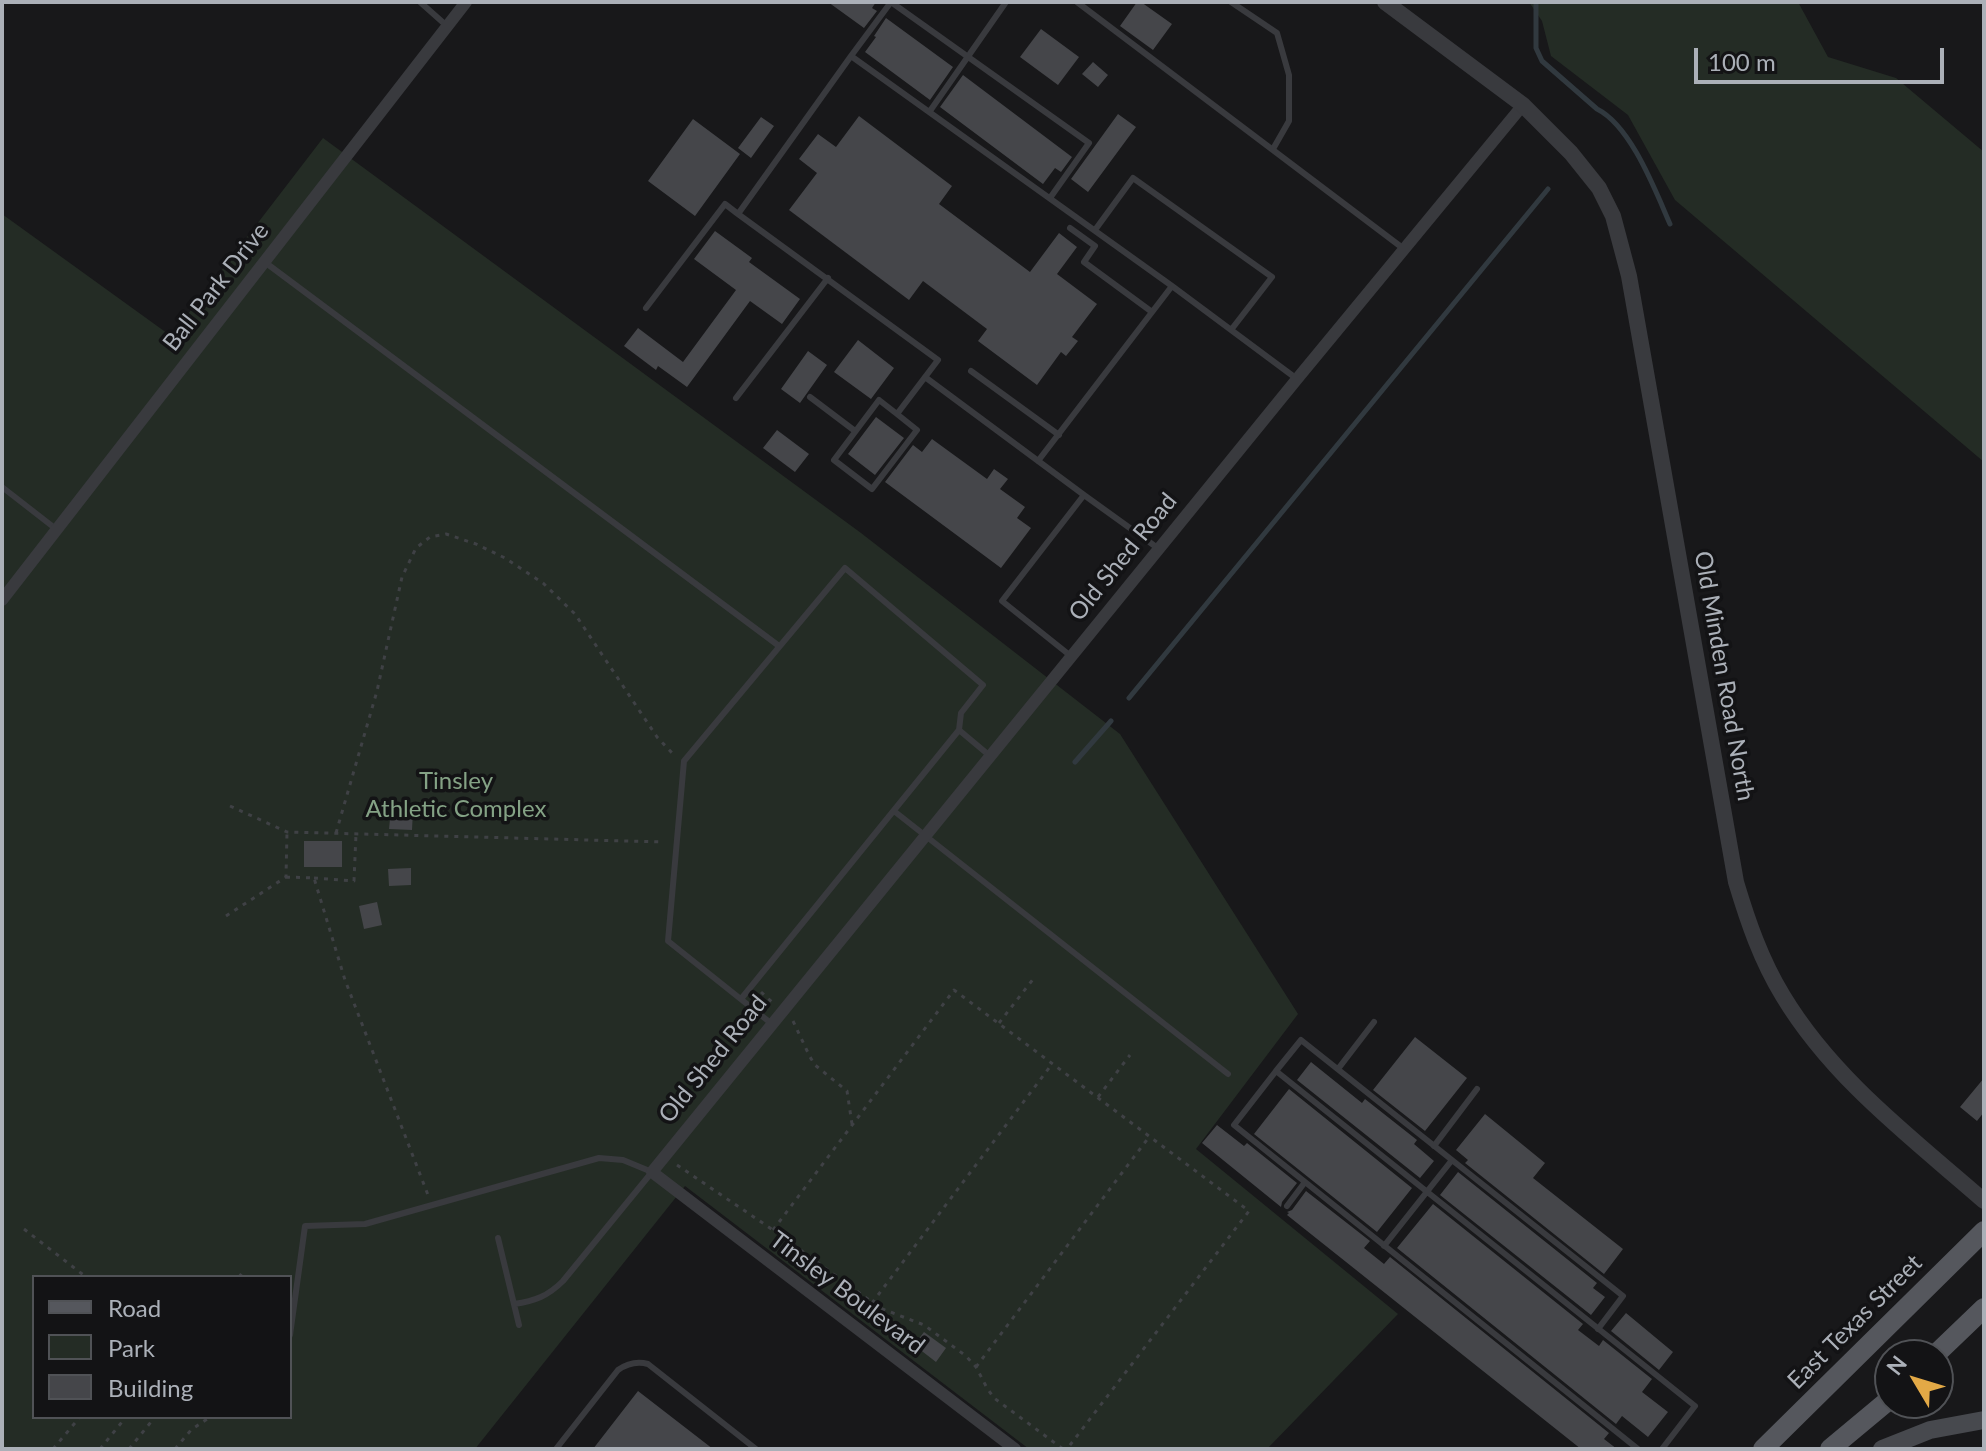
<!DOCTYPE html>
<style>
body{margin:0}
#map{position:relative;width:1986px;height:1451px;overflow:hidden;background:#18181a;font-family:Lato,sans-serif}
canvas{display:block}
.frame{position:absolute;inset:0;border:4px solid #abb0b8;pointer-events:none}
.legend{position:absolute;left:32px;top:1275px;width:260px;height:144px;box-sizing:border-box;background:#131315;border:2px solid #505256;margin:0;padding:10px 14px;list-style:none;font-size:24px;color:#abb0b8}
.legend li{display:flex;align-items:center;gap:16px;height:40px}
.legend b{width:40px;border:2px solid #505256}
.north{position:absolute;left:1874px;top:1339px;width:80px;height:80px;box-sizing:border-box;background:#131315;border:2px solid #505256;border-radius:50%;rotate:308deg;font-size:22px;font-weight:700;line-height:32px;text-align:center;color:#abb0b8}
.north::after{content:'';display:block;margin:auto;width:28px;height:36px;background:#e3a946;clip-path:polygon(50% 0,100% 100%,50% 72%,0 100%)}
.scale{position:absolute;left:1694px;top:48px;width:250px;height:36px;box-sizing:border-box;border:4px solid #abb0b8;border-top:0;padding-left:10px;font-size:24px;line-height:28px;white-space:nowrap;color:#abb0b8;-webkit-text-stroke:6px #131315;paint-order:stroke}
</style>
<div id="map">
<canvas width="1986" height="1451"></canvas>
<div class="frame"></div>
<ul class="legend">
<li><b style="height:10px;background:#55575d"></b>Road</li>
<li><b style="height:22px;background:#242c25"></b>Park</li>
<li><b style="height:22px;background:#45464a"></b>Building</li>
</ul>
<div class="north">N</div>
<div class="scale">100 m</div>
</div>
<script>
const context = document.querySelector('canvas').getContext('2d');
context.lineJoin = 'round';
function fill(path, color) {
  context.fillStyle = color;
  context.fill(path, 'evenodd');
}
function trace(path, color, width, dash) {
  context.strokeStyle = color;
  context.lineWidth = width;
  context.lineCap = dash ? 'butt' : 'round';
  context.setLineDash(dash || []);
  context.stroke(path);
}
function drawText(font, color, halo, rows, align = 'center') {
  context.font = font + ' Lato,sans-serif';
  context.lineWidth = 7;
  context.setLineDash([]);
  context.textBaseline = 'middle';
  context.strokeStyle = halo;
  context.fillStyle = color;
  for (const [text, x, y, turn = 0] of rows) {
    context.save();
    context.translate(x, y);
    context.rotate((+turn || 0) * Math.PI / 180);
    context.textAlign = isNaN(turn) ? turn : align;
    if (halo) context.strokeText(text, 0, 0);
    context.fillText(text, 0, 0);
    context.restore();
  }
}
const green = new Path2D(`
 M1529,2H1798L1828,57L1896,78L1984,152V462L1675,200L1628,115L1551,56L1542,21Z
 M323,138L861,533L1120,734L1298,1014L1196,1149L1398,1314L1267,1449H1029L685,1186L475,1449H2V214L171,336ZM34,1277H290V1417H34Z`);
const stream = new Path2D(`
 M1536,2V48L1542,61L1597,109C1631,126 1655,190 1670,224
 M1129,698L1548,189
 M1075,762L1111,721`);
const building = new Path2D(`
 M828,2H876L872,8L877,11L864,28Z
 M1137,2H1141L1172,24L1153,50L1120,26Z
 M886,18L953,67L930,100L865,52L876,37L874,36Z
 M1041,29L1079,57L1058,85L1020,57Z
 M1093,62L1108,75L1098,87L1082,74Z
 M963,75L1072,157L1061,172L1055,168L1043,184L940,107Z
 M1118,114L1136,127L1088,192L1071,179Z
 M859,116L952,186L939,204L1030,272L1059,233L1077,247L1057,274L1097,304L1072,337L1078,341L1066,356L1061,352L1037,385L978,341L987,329L923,281L909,300L789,210L817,173L799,159L818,134L836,147Z
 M761,117L774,126L751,158L738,148Z
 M693,119L740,154L695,216L648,181Z
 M715,231L752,258L749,262L800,299L782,324L750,301L687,387L658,366L656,370L624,346L638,328L683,362L736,290L694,259Z
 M858,340L894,368L871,399L834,372Z
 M808,351L827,365L800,403L781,389Z
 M876,417L904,438L875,475L848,454Z
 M777,430L809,454L795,472L763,448Z
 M932,439L987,479L994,469L1008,479L1000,489L1025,507L1017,518L1031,528L1001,568L885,482L913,445L922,452Z
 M391,809L413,810L412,830L389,829Z
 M304,841H342V867H304Z
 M411,868V885L389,886L388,869Z
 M377,902L382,925L364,929L359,906Z
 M1415,1037L1467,1078L1425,1131L1373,1090Z
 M1311,1062L1362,1103L1365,1099L1417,1140L1414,1144L1434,1161L1420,1178L1297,1080Z
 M1984,1078V1112L1977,1121L1960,1107Z
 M1289,1089L1412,1188L1377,1232L1254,1134Z
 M1485,1114L1545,1163L1533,1178L1623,1249L1604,1274L1465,1163L1468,1160L1456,1150Z
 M1217,1125L1244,1146L1247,1143L1297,1183L1282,1202L1281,1207L1202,1143Z
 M1458,1172L1597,1283L1593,1288L1605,1297L1591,1315L1440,1195Z
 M1306,1191L1370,1241L1364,1248L1384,1264L1390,1257L1609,1433L1604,1439L1617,1449H1581L1287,1215L1289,1213L1287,1212L1292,1210Z
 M1433,1204L1583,1324L1578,1330L1599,1346L1603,1340L1652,1379L1642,1392L1668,1412L1648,1437L1622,1416L1616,1424L1397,1248Z
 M1626,1313L1673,1352L1659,1370L1611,1331Z
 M924,1332L946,1348L936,1362L914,1345Z
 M638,1391L713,1449H593Z`);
const path = new Path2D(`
 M230,806L287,832L664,842
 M336,833L377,691L402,577L416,548L430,537L446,534L476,544L505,558L543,583L575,614L657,737L674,755
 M286,877L314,878L345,980L428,1195
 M314,878L354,881L356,834
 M226,916L286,877L287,832
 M761,992L773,1003
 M793,1021L810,1057L815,1065L847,1091L852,1124
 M999,1023L1034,978
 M1098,1097L1130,1055
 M677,1165L773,1230L880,1308L924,1325L966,1356L976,1367L987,1388L994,1398L1063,1449
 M24,1229L86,1277
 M773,1230L954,990L1249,1211L1067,1449
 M239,1277L242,1273
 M872,1303L1052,1064
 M976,1367L1149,1137
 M53,1449L80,1417
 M100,1449L126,1417
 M129,1449L155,1417
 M175,1449L191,1430L210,1417`);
const service = new Path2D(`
 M420,2L447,26
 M1077,2L1404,249
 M1231,2L1277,33L1289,75V121L1273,149
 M851,56L891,2L1089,143L1050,198
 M930,111L1006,2
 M1070,228L1095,246L1084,262L1152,312
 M1095,230L1133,178L1272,277L1231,330
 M266,263L779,646
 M646,308L725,204L738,214
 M971,371L1059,435
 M925,377L1084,495
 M810,397L855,431
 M736,398L828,278
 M897,414L917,430L872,489L834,460L879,400L897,414L938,360L738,214L851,56L1172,286L1297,379
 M1038,461L1172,286
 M2,487L56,529
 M1072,657L1002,601L1084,495L1159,549
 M959,730L990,756
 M894,811L1228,1074
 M741,999L959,730L961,713L983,685L845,568L684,761L668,941L772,1024
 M1338,1069L1374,1022
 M1276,1071L1301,1040L1623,1296L1598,1329
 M1434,1146L1477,1089
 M1287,1206L1305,1182
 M498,1238L519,1325
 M1384,1246L1452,1160
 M290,1335L305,1226L365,1224L599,1158L623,1160L652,1172L563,1281C548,1296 535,1301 514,1304
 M556,1449L618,1370C628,1363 637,1361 648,1364L756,1449
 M1638,1449L1234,1125L1276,1071L1695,1406L1662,1449`);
const minor = new Path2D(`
 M2,600L466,2
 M1015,1449L652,1172L1297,379L1523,105`);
const tertiary = new Path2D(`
 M1385,2L1523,105L1571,153L1599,188L1613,216L1629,276L1736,882C1748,922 1761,960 1783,996C1833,1079 1912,1138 1984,1201`);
const secondary = new Path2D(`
 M1882,1449L1930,1430L1984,1420`);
const primary = new Path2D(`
 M1935,1355L1984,1308
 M1763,1449L1984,1231
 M1830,1449L1890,1399`);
const streetNames = [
 ["Ball Park Drive",216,287,-52],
 ["Old Shed Road",1123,557,-51],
 ["Old Minden Road North",1724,676,80],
 ["Old Shed Road",713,1059,-51],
 ["Tinsley Boulevard",847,1293,37],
 ["East Texas Street",1855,1322,-45]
];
const parkNames = [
 ["Tinsley",456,781],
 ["Athletic Complex",456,809]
];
fill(green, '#242c25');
trace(stream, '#31393f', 5);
fill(building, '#45464a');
trace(path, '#3f4145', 3, [4, 6]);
trace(service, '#393a3e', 6);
trace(minor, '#393a3e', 12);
trace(tertiary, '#393a3e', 16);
trace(secondary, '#47494e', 18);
trace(primary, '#55575d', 20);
drawText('24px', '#abb0b8', '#131315', streetNames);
drawText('24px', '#84a285', '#131315', parkNames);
</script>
